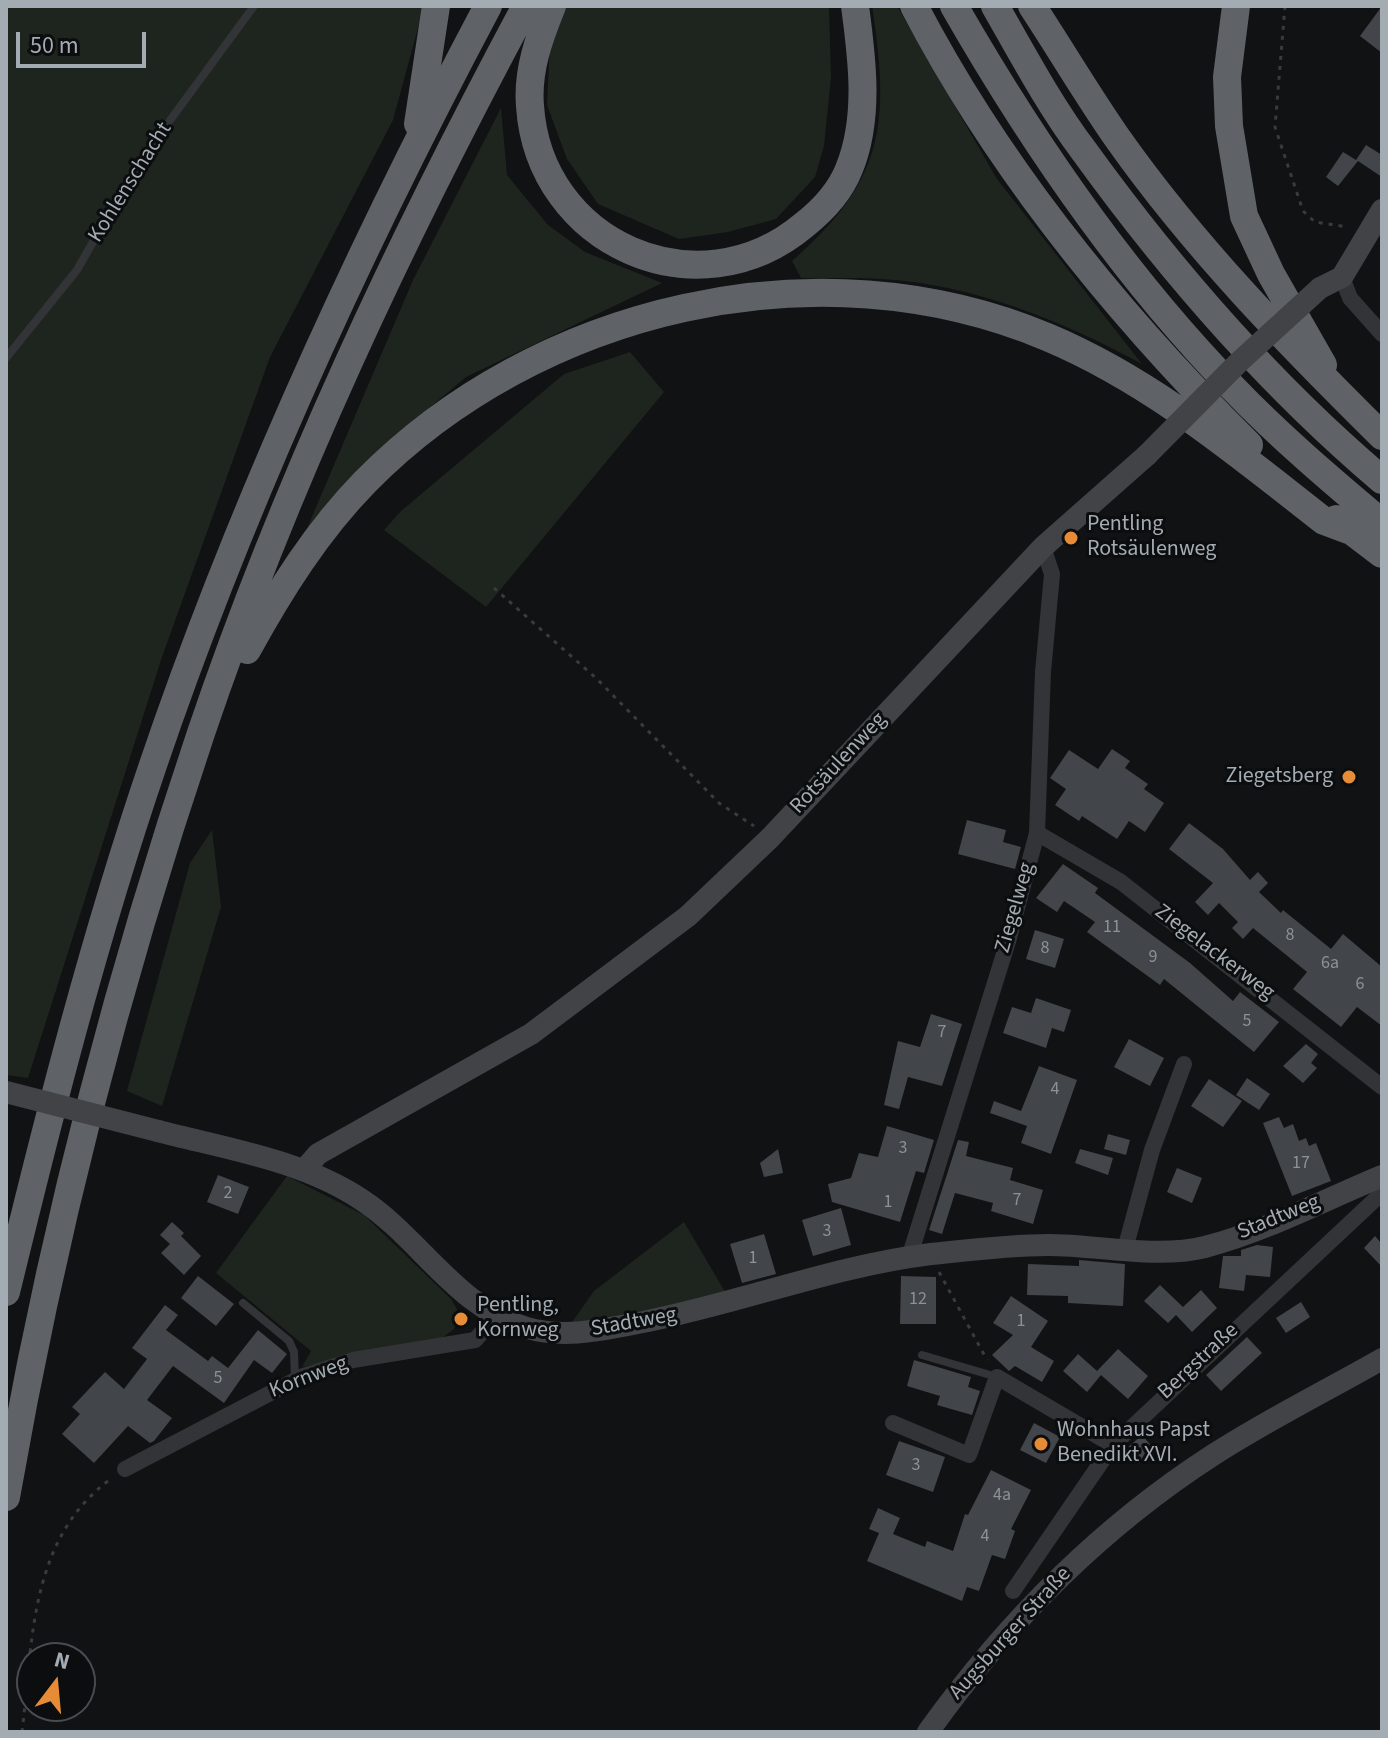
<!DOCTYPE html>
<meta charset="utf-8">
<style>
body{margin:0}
#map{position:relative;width:1388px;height:1738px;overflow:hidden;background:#111213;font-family:"Source Sans 3",sans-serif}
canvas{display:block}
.frame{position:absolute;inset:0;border:8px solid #a3abb3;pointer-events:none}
.north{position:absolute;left:16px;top:1642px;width:80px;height:80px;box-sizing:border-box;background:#0c0d0e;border:2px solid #484c50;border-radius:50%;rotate:16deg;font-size:22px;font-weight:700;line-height:32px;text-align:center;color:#a3abb3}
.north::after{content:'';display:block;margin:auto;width:28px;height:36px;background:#e68c36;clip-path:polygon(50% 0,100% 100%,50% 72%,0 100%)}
.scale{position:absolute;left:16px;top:32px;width:130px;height:36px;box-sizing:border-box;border:4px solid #a3abb3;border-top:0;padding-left:10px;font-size:24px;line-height:28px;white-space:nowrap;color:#a3abb3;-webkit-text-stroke:6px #0c0d0e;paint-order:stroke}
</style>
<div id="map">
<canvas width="1388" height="1738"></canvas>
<div class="frame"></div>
<div class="north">N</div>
<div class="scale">50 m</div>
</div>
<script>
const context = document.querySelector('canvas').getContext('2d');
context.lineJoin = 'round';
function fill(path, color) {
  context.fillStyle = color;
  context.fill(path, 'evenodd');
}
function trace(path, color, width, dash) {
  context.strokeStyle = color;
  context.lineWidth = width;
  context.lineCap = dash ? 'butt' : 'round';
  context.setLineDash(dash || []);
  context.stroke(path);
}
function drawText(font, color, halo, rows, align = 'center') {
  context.font = font + ' "Source Sans 3",sans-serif';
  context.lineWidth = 6;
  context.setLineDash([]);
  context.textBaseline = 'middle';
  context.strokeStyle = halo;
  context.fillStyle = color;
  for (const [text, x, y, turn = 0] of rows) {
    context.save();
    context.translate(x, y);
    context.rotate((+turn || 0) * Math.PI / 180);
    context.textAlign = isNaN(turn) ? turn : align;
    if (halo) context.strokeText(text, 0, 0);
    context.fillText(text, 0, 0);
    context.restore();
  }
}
const green = new Path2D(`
 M6,6H424L393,120L270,357L162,657L28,1078L6,1075Z
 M567,6H829L831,77L824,146L815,177L776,219L728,232L679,239L598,204L567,159L547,105L550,42Z
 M872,6H897L997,179L1142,364C1063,321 972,284 881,279C854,277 827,279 801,278L792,261C885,180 890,123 872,6Z
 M501,108L507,175L548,225L585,252L662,283L466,377L370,458L305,533L413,280Z
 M630,352L664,392L486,607L384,530L401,511L564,374Z
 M212,830L221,907L162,1106L127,1091L190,863Z
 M287,1176L364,1215L451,1299L459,1313L454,1329L441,1339L302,1367L311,1351L216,1273Z
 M684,1222L727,1295L570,1325L594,1291Z`);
const building = new Path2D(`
 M1382,6V53L1360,36Z
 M1366,145L1382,155V177L1358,161L1338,186L1326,177L1343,152L1356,160Z
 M1112,749L1130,761L1125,768L1148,784L1144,789L1164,803L1145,832L1129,821L1117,839L1082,816L1079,821L1055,805L1066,789L1050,778L1069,750L1098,769Z
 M967,820L1006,830L1003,842L1021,847L1015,869L958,854Z
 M1189,823L1223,849L1250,880L1258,872L1268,883L1259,892L1281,913L1283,910L1331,949L1343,934L1382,967V1026L1357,1007L1341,1027L1293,989L1307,972L1253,928L1243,939L1232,928L1238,922L1219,903L1208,915L1195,902L1213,883L1169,849Z
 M1063,864L1098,888L1095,893L1190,963L1233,1001L1240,992L1279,1022L1254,1052L1164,979L1160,985L1087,932L1095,922L1064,901L1057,912L1036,898Z
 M1035,930L1064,939L1055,968L1026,959Z
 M1036,998L1071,1010L1064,1032L1052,1028L1046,1048L1003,1033L1012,1007L1031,1013Z
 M931,1014L962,1024L942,1086L908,1077L899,1109L884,1105L898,1041L920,1047Z
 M1129,1039L1164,1058L1150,1086L1114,1067Z
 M1306,1044L1318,1054L1311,1063L1317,1068L1303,1083L1283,1066Z
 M1039,1066L1077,1080L1051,1154L1021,1143L1027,1126L990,1113L994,1101L1021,1111Z
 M1247,1078L1270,1094L1259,1110L1236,1095Z
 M1209,1079L1242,1101L1223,1127L1191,1106Z
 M1279,1117L1284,1128L1293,1124L1299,1141L1306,1138L1309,1146L1316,1143L1331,1181L1292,1196L1263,1123Z
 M887,1126L934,1140L924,1173L916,1171L900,1222L832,1202L828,1184L851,1178L859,1153L878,1157Z
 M1108,1134L1130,1140L1126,1155L1104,1149Z
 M958,1140L969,1142L966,1156L1013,1168L1010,1180L1043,1190L1033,1224L991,1211L993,1203L955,1193L942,1234L929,1230Z
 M778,1149L783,1173L764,1177L760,1163Z
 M1080,1149L1113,1158L1108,1175L1075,1163Z
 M1177,1168L1202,1178L1192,1203L1167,1192Z
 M218,1175L249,1187L238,1214L207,1202Z
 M841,1208L851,1245L813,1256L802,1220Z
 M172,1222L184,1233L181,1236L201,1256L184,1275L161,1253L170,1244L160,1235Z
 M764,1234L776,1274L742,1283L730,1244Z
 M1375,1236L1382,1244V1267L1364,1248Z
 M1257,1245L1273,1247L1270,1277L1246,1275L1244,1291L1219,1288L1223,1256H1241V1250Z
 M1079,1260L1125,1264L1123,1306L1068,1303V1296L1027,1295L1028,1264L1079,1266Z
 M198,1276L234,1304L216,1326L181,1298Z
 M901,1276L936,1277V1324H900Z
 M1160,1285L1183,1307L1201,1290L1217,1308L1192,1332L1176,1315L1168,1323L1144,1301Z
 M1011,1296L1048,1321L1031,1347L1054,1361L1042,1382L1015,1366L1009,1371L992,1355L1013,1335L993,1323Z
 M1301,1302L1310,1317L1286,1333L1276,1318Z
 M165,1305L178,1315L166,1330L208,1361L212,1356L228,1368L258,1330L287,1354L272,1373L254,1360L224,1403L173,1366L147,1400L172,1418L154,1441L150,1443L128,1426L94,1463L62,1434L80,1414L72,1407L105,1372L124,1389L147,1359L132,1348Z
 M1247,1337L1262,1353L1221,1391L1206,1375Z
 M1118,1349L1148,1376L1128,1399L1101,1375L1087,1392L1063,1371L1078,1354L1097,1371Z
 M914,1360L971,1377L968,1387L980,1391L972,1415L937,1405L940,1396L907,1386Z
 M1034,1423L1060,1437L1046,1463L1020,1450Z
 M1142,1435L1155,1450L1139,1464L1126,1449Z
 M899,1441L945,1457L933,1492L886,1475Z
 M991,1470L1031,1490L1011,1529L1015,1531L1005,1559L992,1555L979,1591L967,1587L962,1601L867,1561L879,1533L869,1529L878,1508L900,1518L893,1534L925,1547L927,1541L953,1551L965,1514L968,1515Z`);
const path = new Path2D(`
 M1285,6L1275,127L1303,211L1315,222L1348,227
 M494,588L597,679L719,803L754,826
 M939,1272L987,1360
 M22,1732C33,1640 29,1538 112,1478`);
const lane = new Path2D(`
 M6,358L77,270L135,168L254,6
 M243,1303L289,1341L294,1352L295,1379
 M922,1355L997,1377`);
const street = new Path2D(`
 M1342,277L1350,298L1382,334
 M1037,833L1121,882L1382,1087
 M1125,1249L1152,1150L1184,1064
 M909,1258L1009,938L1037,833L1043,672L1052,574L1043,547
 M893,1423L969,1455L997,1377L1113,1445
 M125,1469L303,1376L353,1360L475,1340L498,1315
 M1013,1591L1113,1445L1382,1193`);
const secondary = new Path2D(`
 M1320,288L1342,277L1382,210
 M158,1131C227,1149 302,1160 362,1200C420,1238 457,1308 527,1328C566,1339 604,1329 643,1322C740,1303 833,1266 931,1254C969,1250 1010,1245 1048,1245C1099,1245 1156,1259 1205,1247C1266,1231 1324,1200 1382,1176
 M304,1170L318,1154L531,1034L688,916L770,838L1043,547L1147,455
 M928,1732C1006,1623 1100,1528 1213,1455C1267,1420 1326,1391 1382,1359`);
const highway = new Path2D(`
 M552,6C539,38 527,71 530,106C539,244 698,314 804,225C823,210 840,192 849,169C870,118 862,58 855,6
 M914,6C999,169 1119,316 1249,445
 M954,6C1032,142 1123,275 1233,388C1279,436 1331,480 1382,523
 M995,6C1023,55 1050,106 1084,151C1170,270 1270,385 1382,480
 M1032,6C1061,50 1088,96 1118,139C1195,248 1288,343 1382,436
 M1236,6L1227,77L1229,126L1244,216L1271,274L1323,365
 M418,124L436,6
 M1336,519L1382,554
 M247,650C280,590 317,531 365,482C537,307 818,241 1047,337C1150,380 1237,453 1324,521L1348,530
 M6,1292C49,1115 94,938 153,765C242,503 358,251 488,6
 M6,1497C51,1238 117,982 201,733C286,482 401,239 526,6`);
const secondaryBridge = new Path2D(`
 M1147,455L1239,362L1320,288
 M6,1092L158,1131`);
const markers = [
 [1071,538,8,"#e68c36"],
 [1349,777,8,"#e68c36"],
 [461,1319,8,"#e68c36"],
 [1041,1444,8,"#e68c36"]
];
const numberNames = [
 ["11",1112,928],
 ["8",1290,936],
 ["8",1045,949],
 ["9",1153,958],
 ["6a",1330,964],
 ["6",1360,985],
 ["5",1247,1022],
 ["7",942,1033],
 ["4",1055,1090],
 ["3",903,1149],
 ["17",1301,1164],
 ["2",228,1194],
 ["7",1017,1201],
 ["1",888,1203],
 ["3",827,1232],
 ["1",753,1259],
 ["12",918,1300],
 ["1",1021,1322],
 ["5",218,1379],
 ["3",916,1466],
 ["4a",1002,1496],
 ["4",985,1537]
];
const streetNames = [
 ["Kohlenschacht",131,183,-58],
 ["Rotsäulenweg",839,764,-47],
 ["Ziegelweg",1016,908,-74],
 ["Ziegelackerweg",1214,953,37],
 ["Stadtweg",1279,1218,-22],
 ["Stadtweg",634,1323,-10],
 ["Bergstraße",1199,1362,-43],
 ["Kornweg",309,1378,-21],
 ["Augsburger Straße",1011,1634,-48]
];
const poiNames = [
 ["Pentling",1087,525],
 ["Rotsäulenweg",1087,550],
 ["Ziegetsberg",1333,777,"right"],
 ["Pentling,",477,1306],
 ["Kornweg",477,1331],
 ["Wohnhaus Papst",1057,1431],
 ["Benedikt XVI.",1057,1456]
];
fill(green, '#1e251e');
fill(building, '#424549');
trace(path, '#393b3e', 3, [4, 6]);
trace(lane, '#333437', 8);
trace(street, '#333437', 16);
trace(secondary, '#414347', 22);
trace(highway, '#5f6368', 28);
trace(secondaryBridge, '#414347', 22);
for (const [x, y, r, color] of markers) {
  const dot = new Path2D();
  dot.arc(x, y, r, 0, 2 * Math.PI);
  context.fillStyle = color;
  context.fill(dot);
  trace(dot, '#0c0d0e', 3);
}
drawText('18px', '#8b9298', null, numberNames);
drawText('22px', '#a3abb3', '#0c0d0e', streetNames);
drawText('22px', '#a3abb3', '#0c0d0e', poiNames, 'left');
</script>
